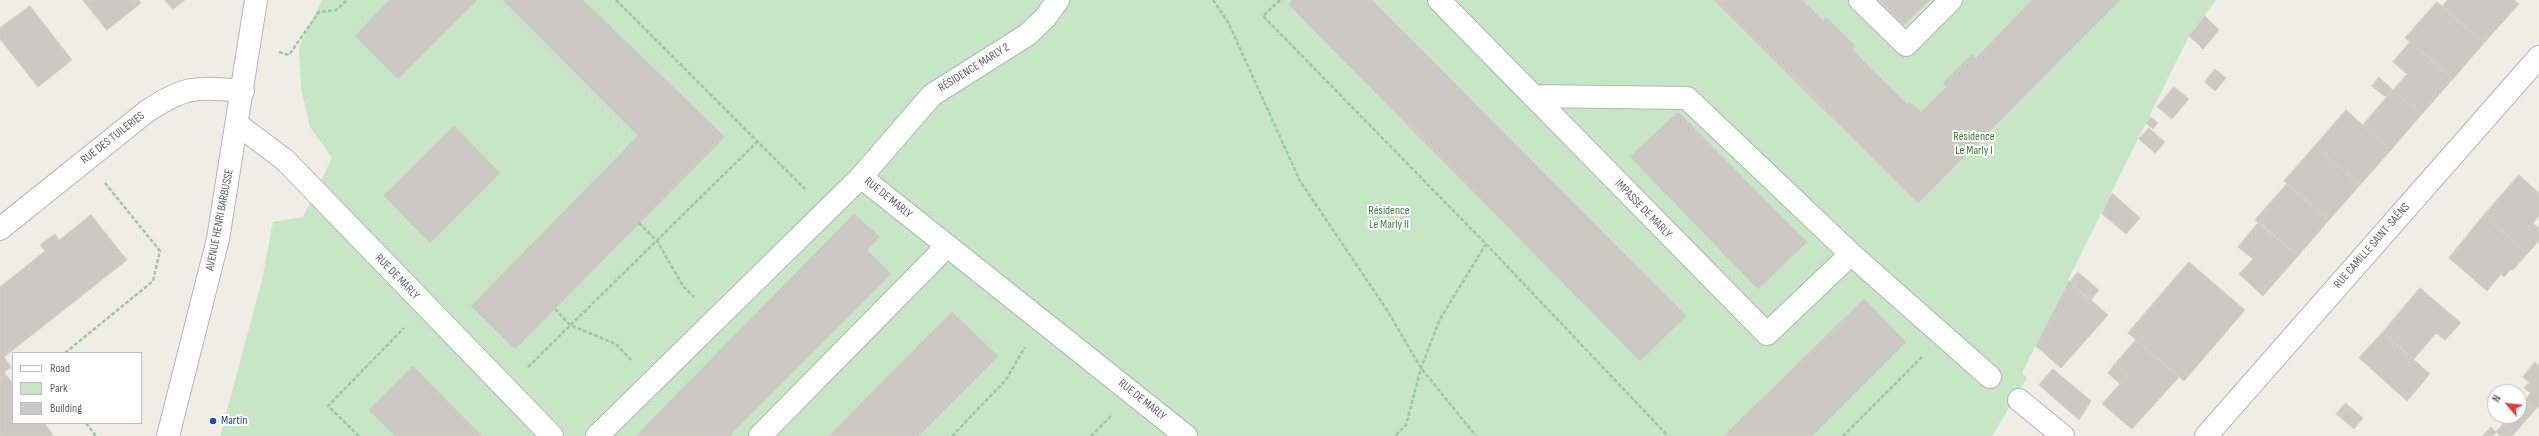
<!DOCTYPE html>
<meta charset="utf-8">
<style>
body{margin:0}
#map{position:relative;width:2539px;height:436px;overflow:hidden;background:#f0ede7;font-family:"Sofia Sans Condensed",sans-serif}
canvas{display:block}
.legend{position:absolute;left:12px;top:352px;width:130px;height:72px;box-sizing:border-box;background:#fff;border:1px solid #bfc0c2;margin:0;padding:5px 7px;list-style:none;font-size:12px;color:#5e6266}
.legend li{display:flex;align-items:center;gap:8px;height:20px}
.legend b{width:20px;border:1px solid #bfc0c2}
.north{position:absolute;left:2487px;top:384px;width:40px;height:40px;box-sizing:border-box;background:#fff;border:1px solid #bfc0c2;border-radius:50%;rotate:298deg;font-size:11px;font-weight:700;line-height:16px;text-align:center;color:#5e6266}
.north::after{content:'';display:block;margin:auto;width:14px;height:18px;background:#e23c3a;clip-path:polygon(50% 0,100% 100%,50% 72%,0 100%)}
</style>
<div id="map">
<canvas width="2539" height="436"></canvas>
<ul class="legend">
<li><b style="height:5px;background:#fff"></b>Road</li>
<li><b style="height:11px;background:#c7e6c5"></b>Park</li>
<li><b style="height:11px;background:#ccc8c4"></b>Building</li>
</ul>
<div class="north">N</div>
</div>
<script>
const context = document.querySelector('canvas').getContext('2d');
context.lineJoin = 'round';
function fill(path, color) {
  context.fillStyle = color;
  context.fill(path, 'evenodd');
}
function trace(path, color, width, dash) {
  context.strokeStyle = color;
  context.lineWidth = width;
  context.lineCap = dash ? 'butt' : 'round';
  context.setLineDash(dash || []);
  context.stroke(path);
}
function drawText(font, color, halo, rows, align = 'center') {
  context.font = font + ' "Sofia Sans Condensed",sans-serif';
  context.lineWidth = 4;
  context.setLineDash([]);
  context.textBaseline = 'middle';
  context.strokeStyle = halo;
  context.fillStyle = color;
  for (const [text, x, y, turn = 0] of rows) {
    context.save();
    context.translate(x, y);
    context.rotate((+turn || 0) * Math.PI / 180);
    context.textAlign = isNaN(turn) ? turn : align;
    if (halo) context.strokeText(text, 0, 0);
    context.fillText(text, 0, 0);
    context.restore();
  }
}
const green = new Path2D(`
 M322,0H2216L2189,36L2022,373L2027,378L1992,436H220L262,280L273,222L303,217L332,158L310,127L301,88L299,47Z`);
const building = new Path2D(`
 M83,0H139L141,3L107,30Z
 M165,0H185L173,9Z
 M390,0H477L398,79L355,36Z
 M503,0H583L725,137L515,349L471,306L638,136Z
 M1293,0H1372L1686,316L1640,361L1289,5Z
 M1714,0H1802L1823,21L1826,17L1855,46L1852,50L1865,63L1907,104L1910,102L1921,112L1946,87L1943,83L1972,54L1976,58L2032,0H2120L1918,203Z
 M1879,0H1929L1904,25Z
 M2448,0H2514L2519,4L2484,43L2442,7Z
 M2437,2L2484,43L2453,79L2405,38Z
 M30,6L72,60L38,87L0,39V28Z
 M2205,16L2219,30L2203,49L2189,36Z
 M2410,42L2453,79L2422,114L2393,90L2407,74L2393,62Z
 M2215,69L2226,78L2215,91L2205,82Z
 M2379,77L2393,90L2386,97L2372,86Z
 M2174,87L2189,99L2172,119L2157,107Z
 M2393,90L2422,114L2391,150L2363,125Z
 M2346,110L2391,150L2360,185L2315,146Z
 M1678,112L1807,242L1758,289L1630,157Z
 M2151,117L2158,123L2153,129L2146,123Z
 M454,126L500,173L430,243L384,196Z
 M2149,128L2165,142L2155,153L2139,139Z
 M2315,146L2360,185L2329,220L2284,181Z
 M2519,175L2539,193V216L2533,223L2539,228V241L2527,254L2484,215Z
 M2287,184L2329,220L2298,256L2255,220Z
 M2112,193L2140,218L2126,234L2102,214Z
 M854,214L880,237L867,250L891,274L729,436H636Z
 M91,215L127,260L4,357L11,367L4,372L13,384V423H44L54,436H0V287L45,251L40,245L55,234L59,240Z
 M2484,215L2527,254L2513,270L2511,269L2504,277L2501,274L2487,291L2449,258Z
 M2259,222L2298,256L2263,296L2239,274L2253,259L2238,247Z
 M2189,262L2245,310L2184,381L2128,333Z
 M2078,272L2094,286L2085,296L2070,282Z
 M2069,281L2108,315L2061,368L2036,346Z
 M2094,286L2099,290L2091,300L2085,296Z
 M2420,288L2461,323L2445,340L2436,333L2414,359L2383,332Z
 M1864,299L1906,342L1812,436H1724Z
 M952,312L998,356L918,436H829Z
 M2383,332L2430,374L2407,401L2359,358Z
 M2136,340L2179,377L2132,429L2102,404L2128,375L2115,364Z
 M2535,362L2539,366V406L2535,410L2524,401L2535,388L2523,377Z
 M2115,364L2128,375L2120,384L2108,373Z
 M413,366L482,436H395L369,410Z
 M2053,369L2091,401L2079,420L2039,385Z
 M2529,383L2535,388L2530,393L2524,388Z
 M2524,401L2535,410L2515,433L2504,423L2511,416H2519V407Z
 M2346,403L2350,407L2340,417L2336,414Z
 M2350,407L2363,418L2354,429L2340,417Z
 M2504,423L2515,433L2512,436H2500L2496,432Z
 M2491,427L2496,432L2493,436H2483Z`);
const path = new Path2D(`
 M616,0L805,189
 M1213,0L1228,22L1300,181L1387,310L1421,368L1476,436
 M1280,0L1263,16L1486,244L1440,319L1421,368L1406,425L1395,436
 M279,52L289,55L319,12L336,10L347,0
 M639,223L657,241L683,286L694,297
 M1486,244L1668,436
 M555,309L570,325L616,344L631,360
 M65,353L153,281L160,251L105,183
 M528,367L758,141
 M86,423L96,436
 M359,436L328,406L404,328
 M952,436L1005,381L1025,347
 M1091,436L1112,415
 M1843,436L1922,357`);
const minor = new Path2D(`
 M1439,0L1767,334L1851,254
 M1860,0L1906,45L1951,0
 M1533,96L1687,98L1851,254L1990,377
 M237,124L285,160L552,436
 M861,177L1186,436
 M0,229L146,112C186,85 196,87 243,91
 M2019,400L2063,436
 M168,436L218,239L256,0
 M597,436L861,177L932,95L1027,35L1045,18L1058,0
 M760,436L947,246
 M2206,436L2539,57`);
const markers = [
 [213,421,4,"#1a4fb4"]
];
const streetNames = [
 ["RÉSIDENCE MARLY 2",974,68,-32],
 ["RUE DES TUILERIES",113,138,-38],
 ["RUE DE MARLY",888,198,39],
 ["IMPASSE DE MARLY",1643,209,46],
 ["AVENUE HENRI BARBUSSE",220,220,-79],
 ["RUE CAMILLE SAINT-SAËNS",2372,246,-49],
 ["RUE DE MARLY",397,277,46],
 ["RUE DE MARLY",1142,400,39]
];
const parkNames = [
 ["Résidence",1974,137],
 ["Le Marly I",1974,151],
 ["Résidence",1389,211],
 ["Le Marly II",1389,225]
];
const transitNames = [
 ["Martin",221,421]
];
fill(green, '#c7e6c5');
fill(building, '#ccc8c4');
trace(building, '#d4cfc5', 1);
trace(minor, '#b4b7bb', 24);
trace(path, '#9ec7a6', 2.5, [4, 2]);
trace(minor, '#fff', 22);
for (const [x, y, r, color] of markers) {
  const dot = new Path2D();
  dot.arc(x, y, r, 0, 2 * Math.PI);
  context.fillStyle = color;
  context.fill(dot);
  trace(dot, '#fff', 1.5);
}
drawText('12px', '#5e6266', '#fff', streetNames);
drawText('12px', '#3a8339', '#fff', parkNames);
drawText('12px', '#164399', '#fff', transitNames, 'left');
</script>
